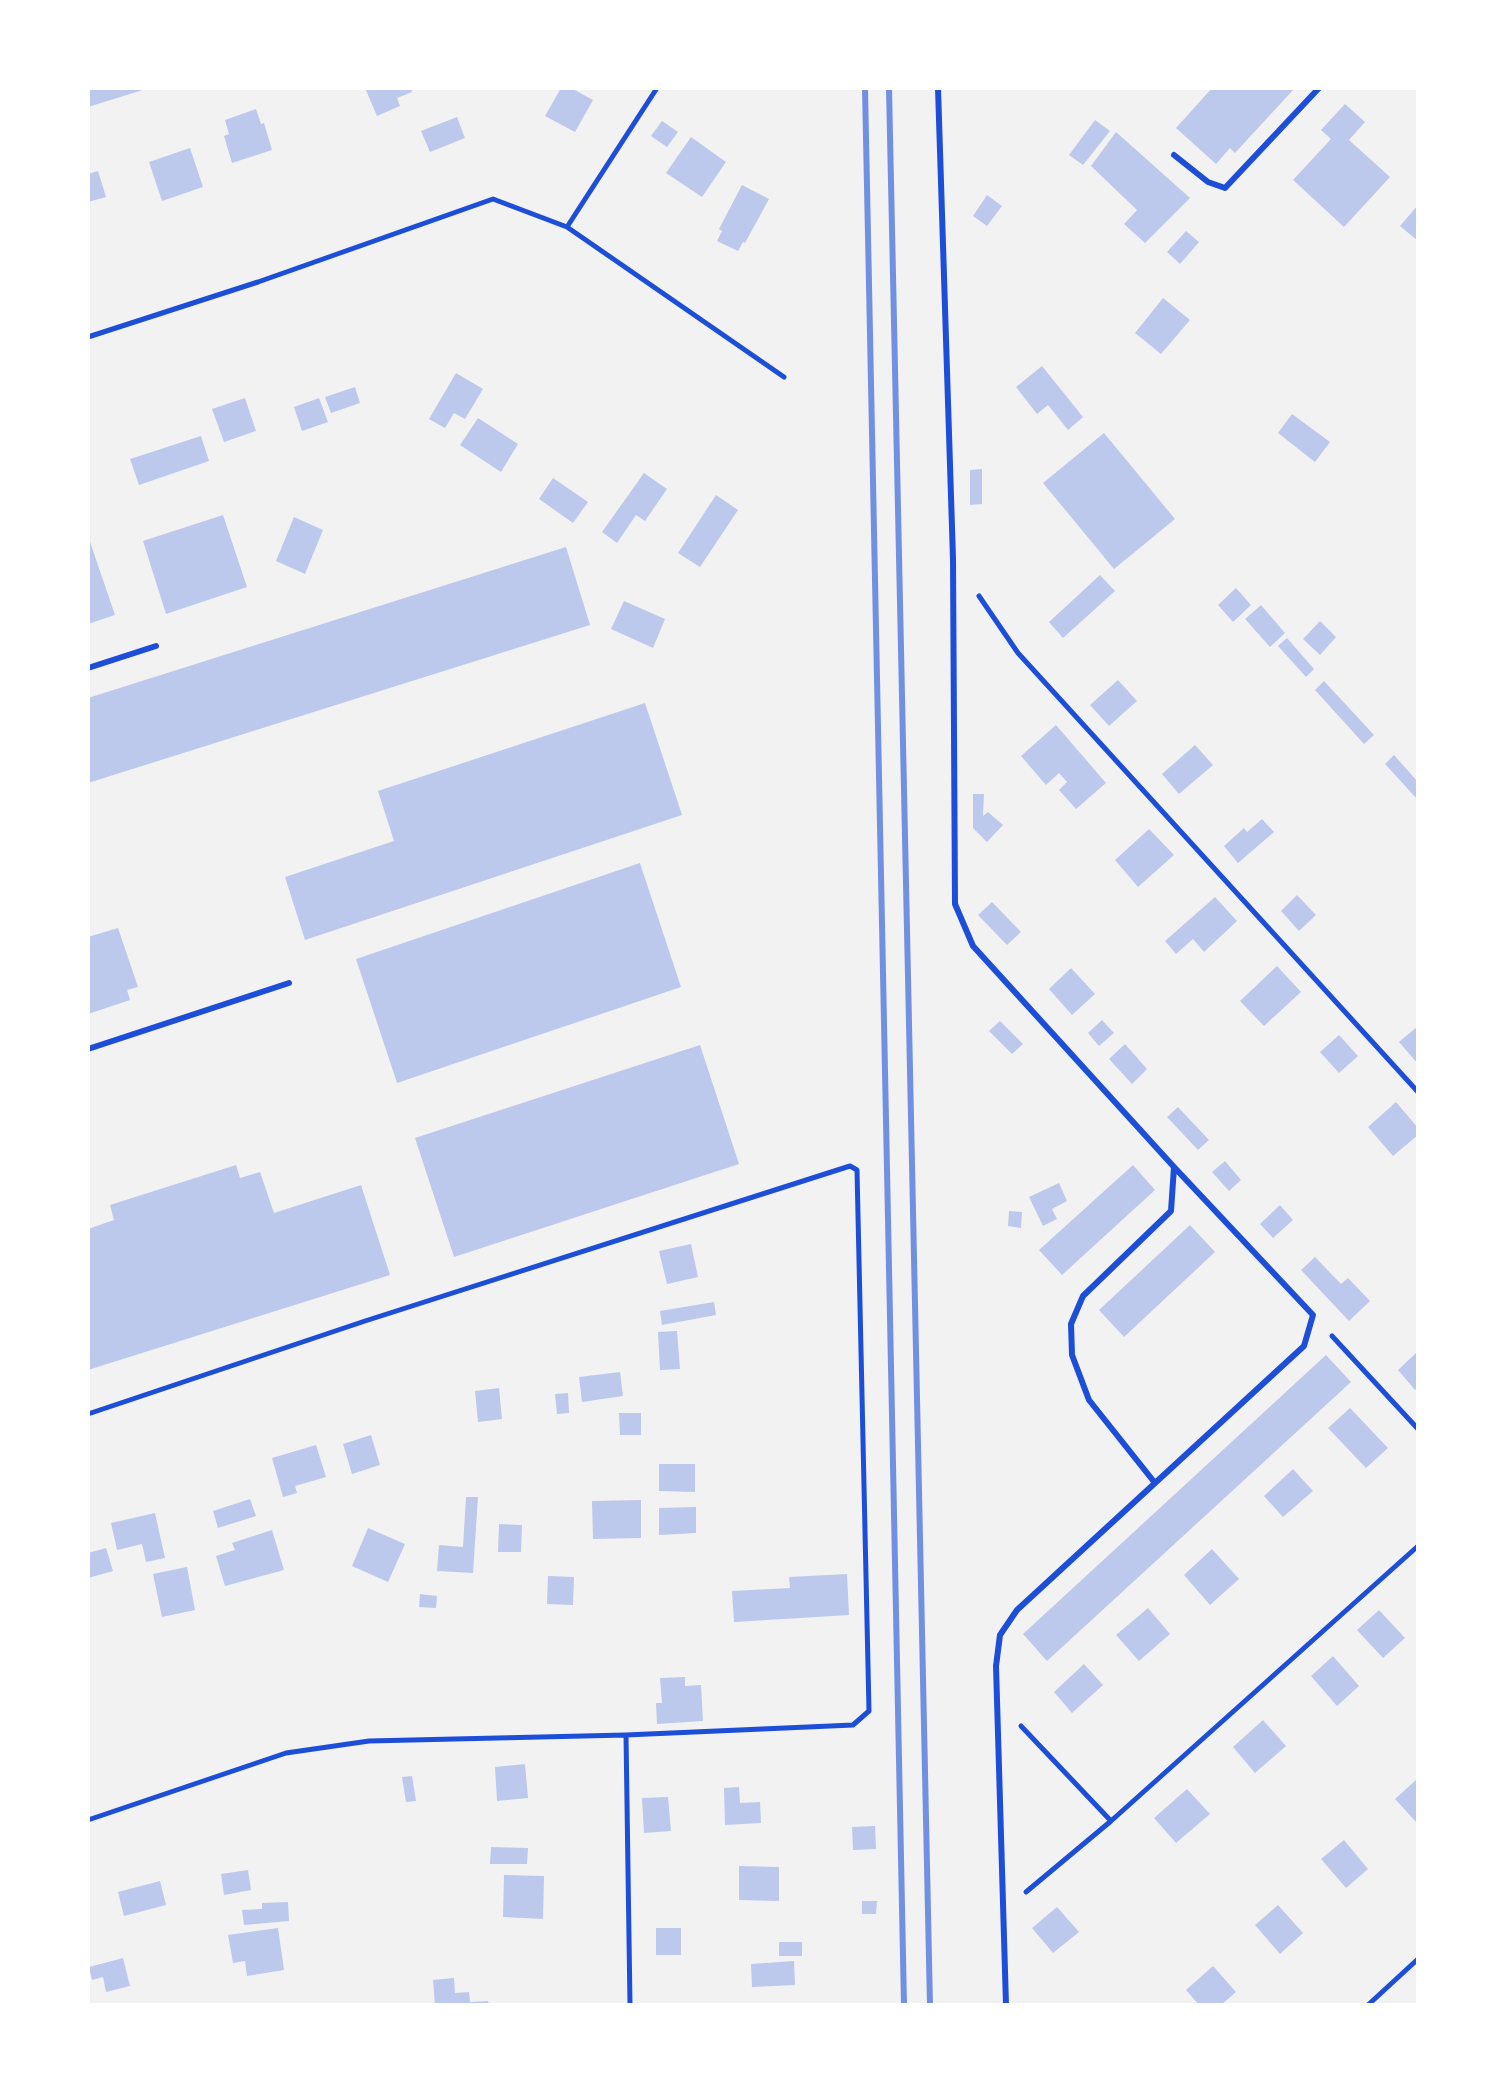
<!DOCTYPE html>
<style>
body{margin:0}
#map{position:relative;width:1506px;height:2093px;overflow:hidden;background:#f2f2f2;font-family:Helvetica,sans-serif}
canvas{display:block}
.frame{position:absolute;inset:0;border:90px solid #fff;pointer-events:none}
</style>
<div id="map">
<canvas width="1506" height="2093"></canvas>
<div class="frame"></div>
</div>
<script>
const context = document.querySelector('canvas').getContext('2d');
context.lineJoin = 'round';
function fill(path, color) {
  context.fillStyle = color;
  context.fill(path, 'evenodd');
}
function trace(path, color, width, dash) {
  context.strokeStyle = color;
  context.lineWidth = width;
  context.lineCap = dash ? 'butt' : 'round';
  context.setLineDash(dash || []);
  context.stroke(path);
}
const building = new Path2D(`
 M88,88H145L146,89L88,107Z
 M365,88H411L412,92L397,98L400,106L377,116Z
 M561,88H571L593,100L575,132L545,116Z
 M1212,88H1290L1293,90L1235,153L1230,148L1216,164L1176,128Z
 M1345,104L1365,122L1349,140L1390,177L1344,227L1293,180L1331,139L1321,130Z
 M256,109L261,124L264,123L272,150L232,163L224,136L229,134L225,120Z
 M457,117L465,138L430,152L421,131Z
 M1095,120L1110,131L1083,165L1069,155Z
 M662,121L678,132L667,147L651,136Z
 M1116,132L1190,198L1145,243L1124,224L1137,210L1091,166Z
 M691,137L726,162L702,197L666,173Z
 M190,148L203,187L162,201L149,162Z
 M98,171L106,197L88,202V174Z
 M742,185L769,199L745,243L743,242L738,251L717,241L722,231L719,229Z
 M987,195L1002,206L987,226L973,216Z
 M1418,205V241L1400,226Z
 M1186,231L1199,242L1180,264L1167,252Z
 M1163,298L1190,320L1161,354L1135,333Z
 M1042,366L1083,417L1068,430L1048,405L1037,414L1016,387Z
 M456,373L483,389L465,419L454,413L445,428L429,419Z
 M355,387L360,403L331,413L325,397Z
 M245,398L256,431L224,442L212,409Z
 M319,398L328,422L302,431L294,407Z
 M1292,414L1330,442L1315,462L1278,433Z
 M478,418L518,444L501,472L460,445Z
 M1104,433L1175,519L1114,569L1043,483Z
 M201,436L209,461L139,485L130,459Z
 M982,469V504L970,505V470Z
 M644,473L667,489L645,521L636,515L617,543L602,532Z
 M553,478L588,502L573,523L539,499Z
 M716,495L738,510L700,567L678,553Z
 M223,515L247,587L166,614L143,541Z
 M294,517L323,530L305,574L276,561Z
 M88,536L115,615L88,624Z
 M566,547L590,625L88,783V698Z
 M1100,575L1115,591L1063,638L1049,622Z
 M1236,588L1251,605L1233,622L1218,605Z
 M624,601L665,619L653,648L611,629Z
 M1261,605L1285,633L1270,647L1245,619Z
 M1320,621L1336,637L1320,655L1303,639Z
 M1287,638L1314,669L1306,677L1278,646Z
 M1118,680L1137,701L1109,726L1090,705Z
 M1324,681L1374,735L1364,744L1315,690Z
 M645,703L682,815L305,940L285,877L394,841L378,791Z
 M1056,725L1106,783L1076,809L1059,790L1067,782L1059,773L1046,785L1021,756Z
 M1195,745L1213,765L1179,794L1162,774Z
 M1394,755L1418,782V800L1385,764Z
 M973,794H984L983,816L988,812L1003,825L987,842L973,828Z
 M1262,819L1274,832L1238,863L1224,846L1244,828L1247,832Z
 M1149,829L1174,855L1138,887L1115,860Z
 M640,863L681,987L397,1083L356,959Z
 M1297,895L1316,915L1299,931L1281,911Z
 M1215,897L1237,921L1204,952L1193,939L1176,954L1165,941Z
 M992,902L1021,932L1007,945L978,915Z
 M118,928L138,987L127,990L130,1000L88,1014V937Z
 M1277,966L1301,992L1264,1026L1240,1001Z
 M1071,968L1095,994L1072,1015L1049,989Z
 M1102,1020L1114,1033L1099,1046L1088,1033Z
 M1000,1021L1023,1044L1012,1054L989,1031Z
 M1418,1026V1064L1399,1042Z
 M1339,1035L1358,1056L1339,1073L1320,1052Z
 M1125,1044L1147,1069L1132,1084L1109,1059Z
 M700,1045L739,1164L454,1257L415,1138Z
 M1396,1102L1418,1128V1135L1393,1156L1368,1127Z
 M1178,1107L1209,1140L1198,1150L1167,1117Z
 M1225,1161L1241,1180L1229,1191L1212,1172Z
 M236,1165L240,1178L260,1172L274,1213L361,1185L390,1275L88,1370V1229L114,1220L110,1205Z
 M1133,1165L1155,1190L1062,1275L1039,1250Z
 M1059,1183L1067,1201L1052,1209L1057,1219L1043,1226L1029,1197Z
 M1280,1205L1293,1220L1273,1238L1260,1224Z
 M1009,1211L1022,1212L1021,1228L1008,1226Z
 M1190,1225L1215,1252L1124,1337L1099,1310Z
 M691,1244L698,1277L667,1284L659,1251Z
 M1315,1257L1341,1284L1348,1278L1370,1301L1349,1321L1301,1270Z
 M714,1302L716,1315L662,1325L660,1311Z
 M677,1331L680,1369L660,1370L658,1332Z
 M1416,1353L1418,1355V1387L1415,1390L1398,1370Z
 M1326,1355L1351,1382L1047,1661L1023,1634Z
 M620,1372L623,1396L582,1402L579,1377Z
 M499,1388L502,1419L478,1422L475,1391Z
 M568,1393L569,1413L557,1414L555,1394Z
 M1350,1408L1388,1448L1366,1468L1328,1428Z
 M619,1413H641V1435H620Z
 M371,1435L380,1465L352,1474L343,1444Z
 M316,1445L326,1477L295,1486L297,1493L283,1497L272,1458Z
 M659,1464H695V1492L659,1491Z
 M1293,1469L1313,1491L1283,1517L1264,1496Z
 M466,1497H478L473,1573L437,1571L439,1545L463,1547Z
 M250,1499L256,1516L218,1528L213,1511Z
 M641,1500V1538L593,1539L592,1501Z
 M696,1507V1533L659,1535V1508Z
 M155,1513L165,1558L146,1562L142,1544L117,1550L111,1523Z
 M499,1524L522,1525L521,1552H498Z
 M368,1528L405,1544L388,1582L352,1566Z
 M272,1530L284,1570L225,1586L216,1556L235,1550L232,1543Z
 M106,1548L113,1571L88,1578V1553Z
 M1212,1549L1239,1579L1210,1605L1184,1575Z
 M187,1567L195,1610L162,1617L153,1574Z
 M847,1574L849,1615L734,1622L732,1591L790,1588L789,1577Z
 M548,1576L574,1577L573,1605L547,1604Z
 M420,1594L437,1596L436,1608L419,1607Z
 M1148,1608L1170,1634L1139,1661L1116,1635Z
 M1379,1610L1405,1638L1383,1658L1357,1630Z
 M1333,1656L1359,1686L1337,1706L1311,1676Z
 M1084,1664L1103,1685L1072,1713L1054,1692Z
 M685,1677V1686L701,1685L703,1721L657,1724L656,1703H662L660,1678Z
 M1263,1720L1286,1746L1255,1773L1233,1747Z
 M525,1764L528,1798L497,1801L495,1767Z
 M412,1776L416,1801L406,1802L402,1777Z
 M1416,1780L1418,1782V1824L1395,1799Z
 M739,1787L740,1803L760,1802L761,1823L725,1825L724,1788Z
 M1187,1789L1210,1814L1176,1843L1154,1818Z
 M668,1797L671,1831L644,1833L642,1798Z
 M875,1826L876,1849L853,1850L852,1827Z
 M1344,1840L1368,1869L1346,1888L1321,1859Z
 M491,1847L528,1848L527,1864H490Z
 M739,1866L779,1867V1901L739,1900Z
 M248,1870L251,1890L224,1895L221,1874Z
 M504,1875L544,1876L543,1919L503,1917Z
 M160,1881L166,1905L124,1916L118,1892Z
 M862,1901H877L876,1914H862Z
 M288,1902L289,1921L244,1925L242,1910L262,1909V1903Z
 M1278,1905L1303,1933L1280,1954L1255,1925Z
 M1057,1907L1079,1932L1053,1953L1032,1928Z
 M278,1928L284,1970L247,1976L245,1961L233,1963L228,1935Z
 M656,1928H681V1955H656Z
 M779,1942H802V1956H779Z
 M123,1958L130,1986L106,1992L103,1977L92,1980L89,1967Z
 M794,1961L795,1985L752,1987L751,1964Z
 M1213,1966L1236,1992L1221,2005H1199L1186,1990Z
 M454,1978L455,1993L469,1992L470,2002L488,2001L489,2005H435L433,1980Z`);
const path = new Path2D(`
 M567,227L657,88
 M88,337L258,282L493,199L567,227L784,377
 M979,596L1018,653L1418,1092
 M1332,1336L1418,1429
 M88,1414L365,1321L850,1166L857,1170L869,1711L853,1725L626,1735L369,1741L286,1753L88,1820
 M1021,1726L1111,1821
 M626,1735L630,2005
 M1026,1892L1111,1821L1418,1546
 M1368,2005L1418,1959`);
const service = new Path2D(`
 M938,88L953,559L955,904L973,946L1174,1167L1313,1315L1304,1346L1017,1610L1000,1635L996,1666L1006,2005
 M1174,155L1208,182L1225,188L1319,88
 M88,668L156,646
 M88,1049L289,983
 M1155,1483L1089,1400L1072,1355L1071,1324L1083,1296L1171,1211L1174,1167`);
const rail = new Path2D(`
 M865,88L904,2005
 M889,88L930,2005`);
fill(building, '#bdc9ec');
trace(path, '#1d4ed8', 5);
trace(service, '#1d4ed8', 6);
trace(rail, '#7290e2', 6);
</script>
